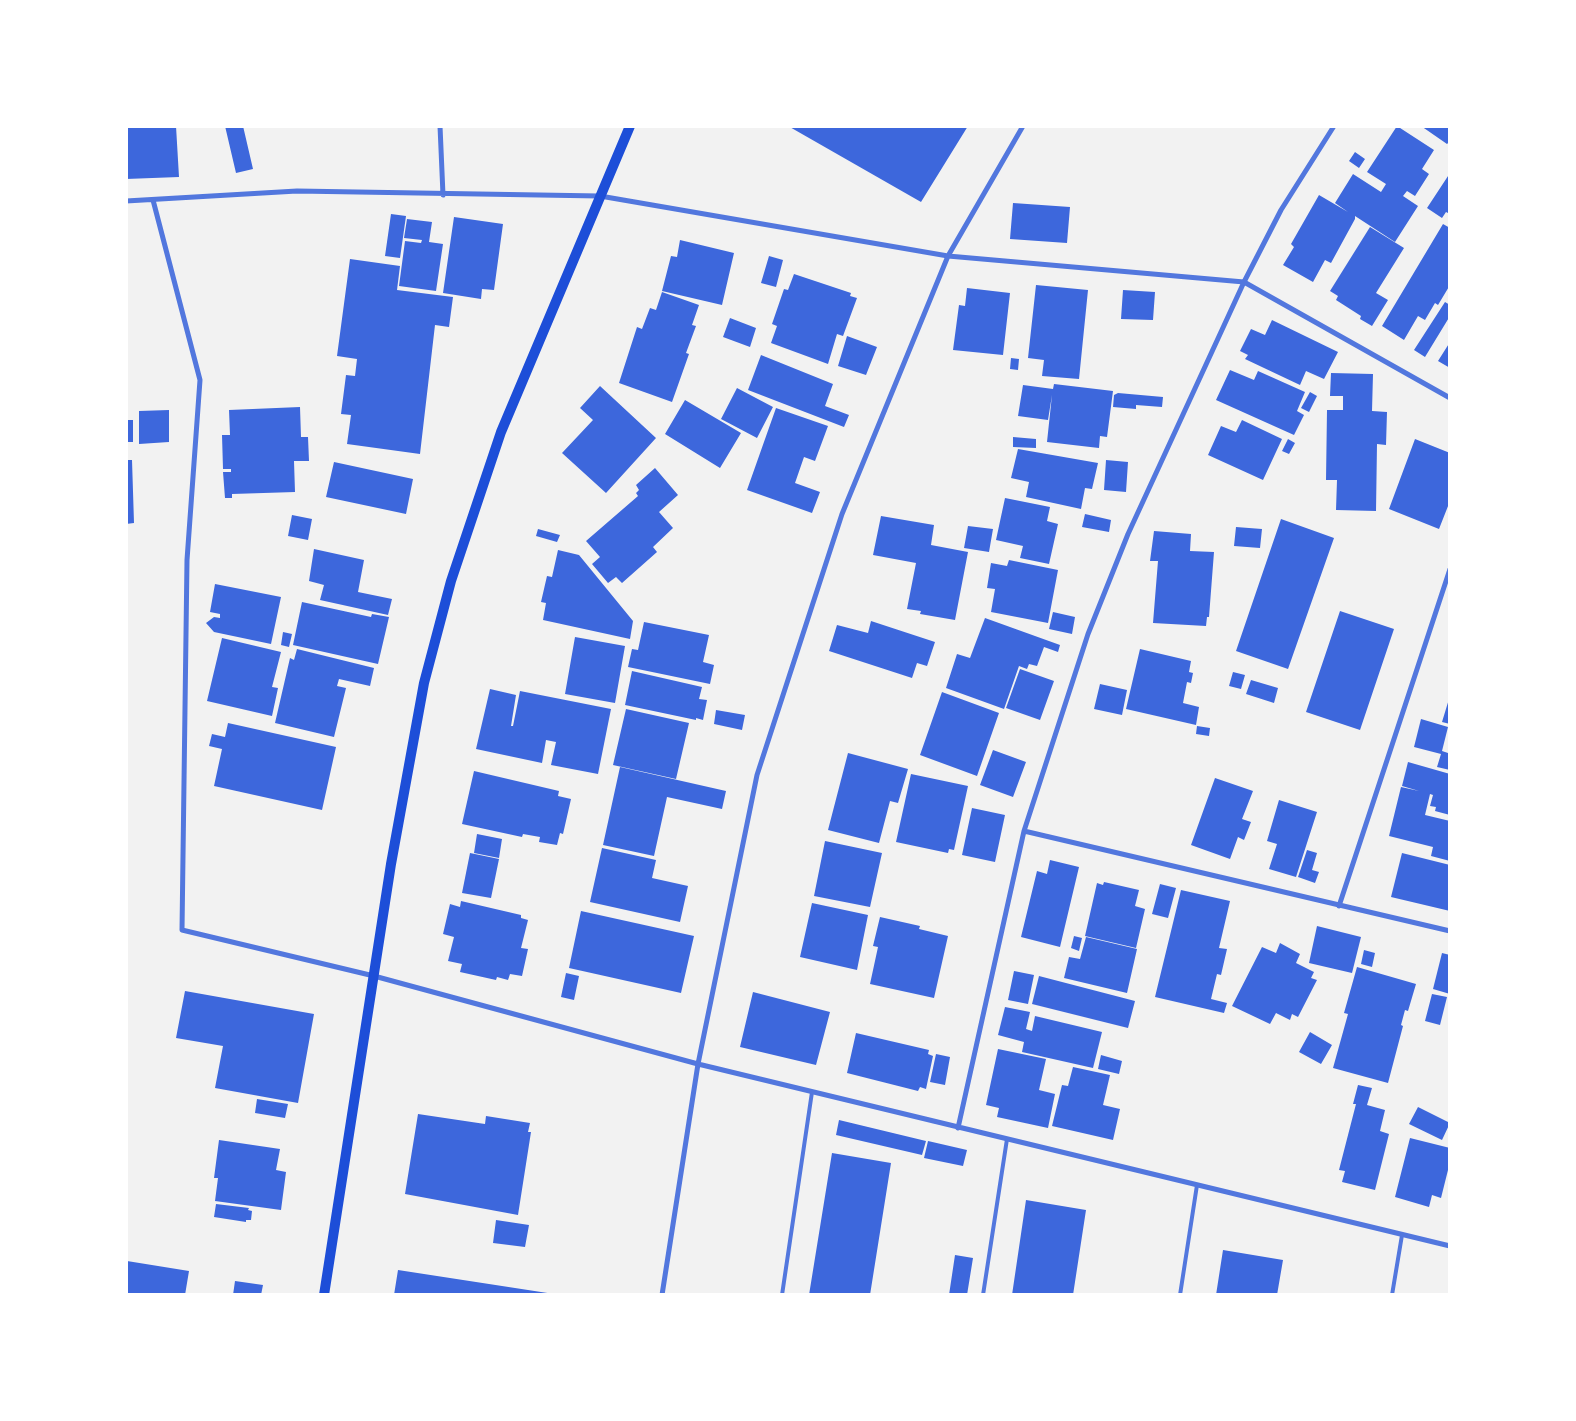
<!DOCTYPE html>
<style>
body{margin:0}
#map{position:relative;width:1576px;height:1421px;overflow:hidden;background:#f2f2f2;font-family:"Roboto Serif",serif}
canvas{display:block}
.frame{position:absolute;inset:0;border:128px solid #fff;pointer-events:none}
</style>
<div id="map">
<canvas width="1576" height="1421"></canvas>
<div class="frame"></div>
</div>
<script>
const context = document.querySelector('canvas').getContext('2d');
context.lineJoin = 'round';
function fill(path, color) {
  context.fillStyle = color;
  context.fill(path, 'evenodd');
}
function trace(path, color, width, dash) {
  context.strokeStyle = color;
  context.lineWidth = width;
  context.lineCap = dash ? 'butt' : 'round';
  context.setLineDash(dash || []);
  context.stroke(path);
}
const building = new Path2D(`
 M126,126H176L179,177L126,179Z
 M225,126H243L253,169L236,173Z
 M788,126H968L921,202Z
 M1397,126L1434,150L1422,169L1429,174L1415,196L1407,191L1403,196L1418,206L1395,242L1355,216V219L1331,263L1325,260L1313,282L1283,265L1294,247L1291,244L1319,195L1348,212L1335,203L1353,174L1381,192L1386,184L1367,172Z
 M1421,126H1450V141L1447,144Z
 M1355,152L1365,159L1359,168L1349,161Z
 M1450,173V214L1446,212L1442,218L1427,208Z
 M1013,203L1070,207L1067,243L1010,239Z
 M391,214L406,216L400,258L385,256Z
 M454,217L503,224L494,290L482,289L481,299L443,293Z
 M407,219L432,222L429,242L443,244L436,291L399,286L405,241L421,243L422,240L404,238Z
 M1443,224L1450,228V285L1438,305L1435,303L1425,320L1418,316L1404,340L1382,326Z
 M1370,227L1404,248L1376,293L1388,300L1372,326L1360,319L1361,316L1336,300L1338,296L1330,291Z
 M680,240L734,253L722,305L662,291L671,256L677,257Z
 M769,256L783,260L776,287L761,283Z
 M350,259L400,266L397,290L453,297L449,327L435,325L420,454L347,444L351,415L341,414L346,375L355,376L357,359L337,356Z
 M794,274L851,293L850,296L857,298L843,336L837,334L828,364L771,343L777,326L772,324L784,289L788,290Z
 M1036,285L1088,290L1079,379L1042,376L1044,360L1028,358Z
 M967,288L1010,293L1003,355L953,350L959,305L965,306Z
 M1123,290L1155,292L1153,320L1121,319Z
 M662,292L699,305L692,325L696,326L686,353L689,354L672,402L619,383L637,327L642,329L650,308L656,310Z
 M1445,302L1450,305V316L1425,357L1414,350Z
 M730,318L756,328L750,347L723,337Z
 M1272,320L1338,352L1324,379L1306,371L1300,385L1245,359L1248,355L1240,351L1251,329L1265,335Z
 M847,336L877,347L866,375L838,366Z
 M1450,342V368L1438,361Z
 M761,355L833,384L825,406L849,415L844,427L748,390Z
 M1011,358L1019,359L1018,370L1010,369Z
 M1230,370L1254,380L1258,371L1305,392L1297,411L1304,415L1294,435L1216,400Z
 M1331,373L1373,374L1372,411L1387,412L1386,445L1377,444L1376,511L1336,510L1337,480H1326L1327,410H1343V396H1330Z
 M1054,384L1113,391L1107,437L1100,436L1099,448L1047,442L1052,395L1048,420L1018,416L1023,385L1053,389Z
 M600,386L656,438L606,493L562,453L593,420L580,408Z
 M737,388L773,407L757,438L721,419Z
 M1310,392L1317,396L1309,412L1301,408Z
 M1118,393L1163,397L1162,407L1136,405V409L1113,407L1114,395Z
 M685,400L741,433L720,468L665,434Z
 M300,407L301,437H308L309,461H294L295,492L232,494V498H225L223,472H231V469H223L222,435H230L229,410Z
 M776,408L828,426L815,461L804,457L795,483L820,492L812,513L747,490Z
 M169,410V442L139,444V411Z
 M126,420H133V442H126Z
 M1242,420L1282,439L1263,480L1208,455L1221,426L1236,432Z
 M1013,437L1036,439V448L1013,447Z
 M1288,439L1295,443L1289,454L1282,451Z
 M1415,439L1450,453V501L1439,529L1389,509Z
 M1018,449L1098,463L1092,489L1085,488L1081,509L1026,497L1029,482L1011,478Z
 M126,460H132L134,523L126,524Z
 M1106,460L1128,462L1126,492L1104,490Z
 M334,462L413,479L406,514L326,497Z
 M655,468L678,495L659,512L673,528L653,547L657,552L622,583L616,577L608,583L592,564L600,557L586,541L638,496L636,493L639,490L636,485Z
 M1005,498L1050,507L1047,521L1058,524L1049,564L1020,558L1023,546L996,540Z
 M1085,514L1111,520L1109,532L1082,527Z
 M292,515L312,519L308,540L288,536Z
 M881,516L934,525L931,545L968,552L955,620L920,614L921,611L907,609L916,563L873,555Z
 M1281,519L1334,538L1288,669L1236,651Z
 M968,526L993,529L989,552L964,548Z
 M1236,527L1262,529L1260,548L1234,546Z
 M538,529L560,535L557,542L536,536Z
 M1154,531L1191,534L1190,551L1214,552L1209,617H1207L1206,626L1153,623L1158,561H1150Z
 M314,549L364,560L358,592L392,599L388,615L320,600L324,585L309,581Z
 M558,550L579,555L633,621L630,639L543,620L546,603L541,602L547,576L552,577Z
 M1009,560L1058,570L1048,623L991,612L995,589L987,588L991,563L1007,566Z
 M215,584L281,597L271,644L214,632L206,623L214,617L220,618V614L210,612Z
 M302,602L371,617L372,614L389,617L378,664L293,645Z
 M1340,611L1394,629L1360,730L1306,712Z
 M1053,612L1075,617L1072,634L1049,629Z
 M985,618L1060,645L1058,652L1044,647L1037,666L1029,664L1027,669L1019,666L1004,709L946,688L957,654L970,658Z
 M871,621L935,642L927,666L917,663L912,678L829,651L837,625L868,633Z
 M644,622L709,635L703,662L714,665L710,684L628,667L632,649L638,650Z
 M283,632L292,634L289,647L281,645Z
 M575,637L625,646L615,703L565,694Z
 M222,638L281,652L272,687L278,688L272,716L207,701Z
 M297,649L374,668L370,686L339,679L337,686L346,688L334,737L275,723L290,658L294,660Z
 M1140,649L1191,661L1189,672L1193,673L1191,683L1187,682L1183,703L1199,707L1196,725L1126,709Z
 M1020,669L1054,681L1040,720L1006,708Z
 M632,671L702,687L699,699L707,700L703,720L696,718V720L625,705Z
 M1233,672L1245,675L1241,689L1229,686Z
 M1251,680L1278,688L1274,703L1246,694Z
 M1100,684L1127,690L1122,715L1094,709Z
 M490,689L516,695L511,726H513L520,691L611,709L598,774L551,765L556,742L546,740L542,763L476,749Z
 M942,692L999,713L977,776L920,755Z
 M1449,699H1450V724L1442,722Z
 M626,709L689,723L676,779L613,765Z
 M716,710L745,715L742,730L714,724Z
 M1421,719L1448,727L1442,751L1448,753L1450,748V770L1437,767L1441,754L1414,747Z
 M228,723L336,747L322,810L214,786L222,749L209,746L212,734L225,737Z
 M1197,726L1210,728L1209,736L1196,734Z
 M993,750L1026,762L1013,797L980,785Z
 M848,753L908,769L898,803L890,801L879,843L828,830Z
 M1408,762L1450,774V815L1435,811L1436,807L1430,806L1433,795L1430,794L1425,815L1450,821V861L1431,856L1433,847L1389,836L1401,787L1419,791L1402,786Z
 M620,767L726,791L722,809L667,797L654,856L603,845Z
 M474,771L559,791L558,796L571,799L563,834L560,833L557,845L539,842L540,837L523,834L522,837L462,824Z
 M911,774L968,786L954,850L949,849L948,853L896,842Z
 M1215,778L1253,791L1242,819L1251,822L1244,840L1238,837L1230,859L1191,845Z
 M1279,800L1317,812L1296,877L1269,869L1277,844L1267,841Z
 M972,808L1005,815L995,862L962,855Z
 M477,834L502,839L499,858L474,853Z
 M825,841L882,853L870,907L814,896Z
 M602,848L656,860L652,878L688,886L680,922L590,902Z
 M1307,850L1317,853L1312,870L1319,872L1315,883L1298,877Z
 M470,853L499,859L491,898L462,893Z
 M1402,853L1450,865V911L1391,897Z
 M1050,860L1079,867L1060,947L1021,937L1037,871L1047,874Z
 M1104,882L1139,890L1135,906L1145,909L1136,948L1085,936L1097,883L1103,885Z
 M1160,884L1176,888L1168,918L1152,914Z
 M1181,890L1230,901L1219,948L1227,949L1221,975L1217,974L1211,999L1227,1003L1224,1013L1155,997Z
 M461,901L521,915V918L528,920L521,948L528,949L522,976L510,974L508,980L497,977L496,980L460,972L462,964L448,961L454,937L443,934L450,904L460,907Z
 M812,903L868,915L857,970L800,957Z
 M581,911L694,936L681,993L569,968Z
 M880,917L920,926L919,929L948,936L934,998L870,984L878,947L873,946Z
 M1317,926L1361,937L1352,973L1309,963Z
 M1074,936L1082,938L1079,951L1071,948Z
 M1086,937L1137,949L1127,993L1064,978L1069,957L1080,959Z
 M1280,943L1300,954L1296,963L1314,972L1311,978L1317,980L1298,1017L1292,1014L1290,1020L1276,1013L1270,1024L1232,1006L1262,947L1276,953Z
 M1364,950L1375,953L1372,967L1361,964Z
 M1442,953L1450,955V994L1433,989Z
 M1357,967L1416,984L1408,1011L1405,1010L1401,1025L1403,1026L1388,1083L1333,1068L1348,1014L1344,1013Z
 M1014,971L1034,975L1028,1004L1008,1000Z
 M566,973L579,976L574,1000L561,997Z
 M1039,976L1135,1001L1128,1028L1032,1004Z
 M185,991L314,1014L298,1103L215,1088L223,1046L176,1038Z
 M753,992L830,1012L816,1065L740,1047Z
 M1432,994L1447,997L1440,1025L1425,1021Z
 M1005,1007L1030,1012L1026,1029L1032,1031L1035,1016L1102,1032L1093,1068L1022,1052L1024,1042L998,1035Z
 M1310,1032L1332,1045L1321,1064L1299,1052Z
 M856,1033L929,1050L928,1054L933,1056L926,1089L920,1087L918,1091L847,1073Z
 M998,1049L1046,1059L1039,1090L1055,1094L1048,1128L997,1117L999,1108L986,1105Z
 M936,1054L950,1057L945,1085L930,1082Z
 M1101,1055L1122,1061L1119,1074L1098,1069Z
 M1073,1067L1110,1075L1103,1105L1120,1109L1113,1140L1052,1126L1062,1085L1068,1086Z
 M1358,1085L1372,1088L1367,1105L1385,1110L1380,1131L1389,1134L1375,1190L1342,1182L1345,1171L1339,1170L1356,1104H1353Z
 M257,1099L288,1104L285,1118L255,1113Z
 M1418,1107L1450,1123L1442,1140L1409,1124Z
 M418,1114L485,1124L486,1116L530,1123L528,1132H531L518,1215L405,1194Z
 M839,1120L926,1141L922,1155L836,1135Z
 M1410,1138L1450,1148V1162L1441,1198L1432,1195L1429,1207L1395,1197Z
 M219,1140L280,1149L276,1170L286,1172L281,1210L215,1201L218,1178H214Z
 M928,1141L967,1150L963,1166L924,1158Z
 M832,1153L891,1163L870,1295H809Z
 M1026,1200L1086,1210L1073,1295H1012Z
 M216,1204L249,1208L248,1210L252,1211L251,1220H246V1222L214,1217Z
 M496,1220L529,1225L525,1247L493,1243Z
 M1223,1250L1283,1260L1277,1295H1216Z
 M955,1255L973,1258L967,1295H949Z
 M127,1261L189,1271L185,1295H126Z
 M398,1270L554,1294V1295H394Z
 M235,1281L263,1285L261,1295H233Z`);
const service = new Path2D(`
 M782,1295L812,1092
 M983,1295L1007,1139
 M1180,1295L1197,1185
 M1392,1295L1402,1235`);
const minor = new Path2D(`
 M440,126L443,195
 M153,200L200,380L187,560L182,930L374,976L698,1064L1450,1246
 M126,201L297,191L600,196L948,256L1244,282L1450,398
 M1024,831L1450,931
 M1339,906L1450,569
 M958,1128L1024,831L1088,634L1128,534L1244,282L1281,210L1334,126
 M662,1295L698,1064L757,775L842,514L948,256L1023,126`);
const secondary = new Path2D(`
 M324,1295L391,864L424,683L451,581L501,432L630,126`);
fill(building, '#3d67dc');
trace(service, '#5277de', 4);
trace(minor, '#5277de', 5);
trace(secondary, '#1d4ed8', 10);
</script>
